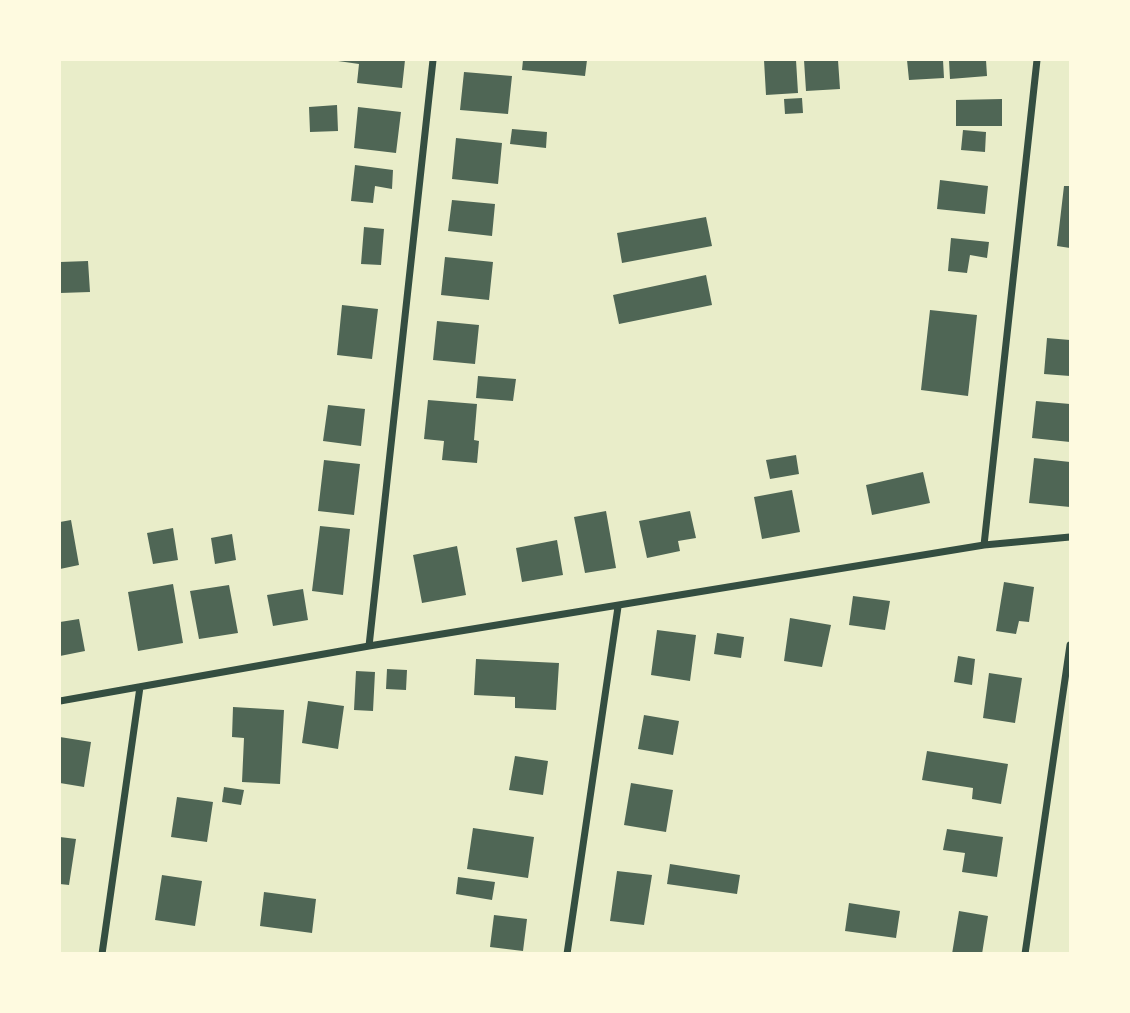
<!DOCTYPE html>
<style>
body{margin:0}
#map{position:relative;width:1130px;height:1013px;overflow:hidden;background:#e9edc9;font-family:"Noto Serif",serif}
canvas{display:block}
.frame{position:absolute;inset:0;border:61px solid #fefae0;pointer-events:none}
</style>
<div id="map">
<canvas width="1130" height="1013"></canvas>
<div class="frame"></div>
</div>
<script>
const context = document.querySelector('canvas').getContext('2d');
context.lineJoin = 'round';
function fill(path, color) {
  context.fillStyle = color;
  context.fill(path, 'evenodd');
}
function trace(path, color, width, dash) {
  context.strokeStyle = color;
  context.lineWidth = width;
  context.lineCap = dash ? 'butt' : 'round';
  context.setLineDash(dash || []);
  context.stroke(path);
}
const building = new Path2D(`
 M338,60H405L402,88L357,83L359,64L338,61Z
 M523,60H587L585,76L522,70Z
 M764,60H796L798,93L766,95Z
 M804,60H838L840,89L806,91Z
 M907,60H943L944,78L909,80Z
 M949,60H986L987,76L950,79Z
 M464,72L512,76L508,114L460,110Z
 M802,98L803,113L785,114L784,99Z
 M1002,99V126H956V100Z
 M337,105L338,131L310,132L309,107Z
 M358,107L401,112L396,153L354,148Z
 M512,129L547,132L546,148L510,144Z
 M963,130L986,132L985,152L961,150Z
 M456,138L502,143L498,184L452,179Z
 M355,165L393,170L392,189L375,186L373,203L351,201Z
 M940,180L988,186L985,214L937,209Z
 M1064,186H1070V248L1057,246Z
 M452,200L495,204L492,236L448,231Z
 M706,217L712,246L622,263L617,233Z
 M364,227L384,229L381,265L361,264Z
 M951,238L989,242L987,258L970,255L967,273L948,271Z
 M445,257L493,262L489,300L441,295Z
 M88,261L90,292L60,293V262Z
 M706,275L712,305L619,324L613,295Z
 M342,305L378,309L372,359L337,355Z
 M930,310L977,315L968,396L921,390Z
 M437,321L479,325L475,364L433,360Z
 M1047,338L1070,340V376L1044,374Z
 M478,376L516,379L513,401L476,398Z
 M428,400L477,404L474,440L479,441L477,463L442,460L444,441L424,439Z
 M1036,401L1070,404V442L1032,438Z
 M328,405L365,409L361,446L323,441Z
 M796,455L799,474L770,479L766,460Z
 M1034,458L1070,462V507L1029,503Z
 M324,460L360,464L354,515L318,511Z
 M923,472L930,503L872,515L866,485Z
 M792,490L800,532L762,539L754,497Z
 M606,511L616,568L585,573L574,517Z
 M690,511L696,538L678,541L680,551L647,558L639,521Z
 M71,520L79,565L60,569V522Z
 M320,526L350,529L343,595L312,591Z
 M173,528L178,560L153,564L147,533Z
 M232,534L236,560L215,564L211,538Z
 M557,540L563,575L522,582L516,548Z
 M457,546L466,595L422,603L413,555Z
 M1004,582L1034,587L1029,622L1019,621L1016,634L996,631Z
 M173,584L183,643L138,651L128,592Z
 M229,585L238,633L199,639L190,591Z
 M303,589L308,620L273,626L267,595Z
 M853,596L890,601L885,630L849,625Z
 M790,618L831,625L822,667L784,661Z
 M79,619L85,651L60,656V622Z
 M657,630L696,635L690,681L651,675Z
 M717,633L744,637L741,658L714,654Z
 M958,656L975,659L972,685L954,682Z
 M476,659L559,663L556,710L515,708V697L474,695Z
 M387,669L407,670L406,690L386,689Z
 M356,671L375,672L373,711L354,710Z
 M989,673L1022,678L1015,723L983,718Z
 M308,701L344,706L338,749L302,743Z
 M233,707L284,710L280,784L242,782L244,738L232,737Z
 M644,715L679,721L673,755L638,749Z
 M60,737L91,742L84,787L60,783Z
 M927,751L1008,764L1001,804L972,799L973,788L922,780Z
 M515,756L548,761L543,795L509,790Z
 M631,783L673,790L666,832L624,825Z
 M224,787L244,790L241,805L222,802Z
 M177,797L213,802L207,842L171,837Z
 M473,828L534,837L528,878L467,869Z
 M947,829L1003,837L997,877L962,872L965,853L943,850Z
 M60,837L76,839L69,885L60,884Z
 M670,864L740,875L737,894L667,884Z
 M617,871L652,875L644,925L610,921Z
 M162,875L202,881L195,926L155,920Z
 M458,877L495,882L492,900L456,894Z
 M264,892L316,899L312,933L260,926Z
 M849,903L900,911L896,938L845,931Z
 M959,911L988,916L982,954H952Z
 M494,915L527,919L523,951L490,947Z`);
const minor = new Path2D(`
 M984,545L1037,60
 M369,646L433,60
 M60,701L369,646L984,545L1070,537
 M102,954L140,687
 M567,954L618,607
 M1025,954L1070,645`);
fill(building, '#4f6655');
trace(minor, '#344e41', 7);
</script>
